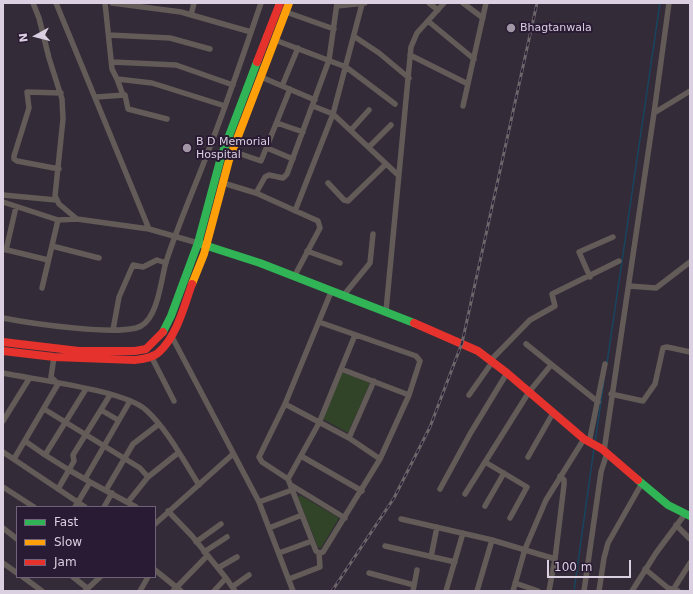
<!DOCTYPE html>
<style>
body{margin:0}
#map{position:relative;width:693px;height:594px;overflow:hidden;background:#332b38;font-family:"DejaVu Sans",sans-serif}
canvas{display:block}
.frame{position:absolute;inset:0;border:4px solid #dad0e1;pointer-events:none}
.legend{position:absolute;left:16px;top:506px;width:140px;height:72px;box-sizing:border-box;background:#2a1b34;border:1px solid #706379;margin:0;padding:5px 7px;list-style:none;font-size:12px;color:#dad0e1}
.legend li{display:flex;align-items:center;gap:8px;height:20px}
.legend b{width:20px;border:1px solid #706379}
.north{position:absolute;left:16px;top:16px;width:40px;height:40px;-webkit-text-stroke:3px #2a1b34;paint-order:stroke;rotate:263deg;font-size:11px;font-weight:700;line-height:16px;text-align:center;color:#dad0e1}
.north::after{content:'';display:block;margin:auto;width:14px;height:18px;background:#dad0e1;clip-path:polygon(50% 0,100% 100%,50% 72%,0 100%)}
.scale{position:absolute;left:547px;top:560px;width:84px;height:18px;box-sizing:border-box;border:2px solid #dad0e1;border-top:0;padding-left:5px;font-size:12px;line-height:14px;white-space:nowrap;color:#dad0e1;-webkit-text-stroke:3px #2a1b34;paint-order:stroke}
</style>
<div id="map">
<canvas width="693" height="594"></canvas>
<div class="frame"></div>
<ul class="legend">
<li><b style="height:5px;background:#30b455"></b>Fast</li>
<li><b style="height:5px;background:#ff9f0a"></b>Slow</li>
<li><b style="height:5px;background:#e5322d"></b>Jam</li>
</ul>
<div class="north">N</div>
<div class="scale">100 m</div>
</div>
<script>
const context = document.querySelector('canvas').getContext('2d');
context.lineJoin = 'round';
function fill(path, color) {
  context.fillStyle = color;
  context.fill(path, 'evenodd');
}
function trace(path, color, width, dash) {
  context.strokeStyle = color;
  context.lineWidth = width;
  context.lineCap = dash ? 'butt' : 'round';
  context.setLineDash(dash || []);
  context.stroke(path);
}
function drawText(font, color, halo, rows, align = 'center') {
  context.font = font + ' "DejaVu Sans",sans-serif';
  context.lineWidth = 4;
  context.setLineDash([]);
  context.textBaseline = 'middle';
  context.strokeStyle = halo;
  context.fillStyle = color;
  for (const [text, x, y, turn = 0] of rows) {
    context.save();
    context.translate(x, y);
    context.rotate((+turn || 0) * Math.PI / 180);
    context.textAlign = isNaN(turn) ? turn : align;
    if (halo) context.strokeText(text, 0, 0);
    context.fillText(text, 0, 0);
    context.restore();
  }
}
const green = new Path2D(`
 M341,372L370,383L348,433L323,419Z
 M300,495L339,518L321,548L318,547L298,497Z`);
const stream = new Path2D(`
 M607,363L660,3
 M595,442L604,381
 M574,591L594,448`);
const street = new Path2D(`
 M33,3L39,18L49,58L62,99L63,119L55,196L59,204L77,219L149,229
 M56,3L149,229L198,243
 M105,3L112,69L117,79L152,83L225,106
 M112,3L181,12L251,32
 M429,3L438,10
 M463,3L483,18
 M337,6L365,3
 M286,12L334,29
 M191,15L194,3
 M428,21L474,59
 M109,35L170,38L210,49
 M355,37L379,53L409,78
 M275,40L346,67L395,104
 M410,55L468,84
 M112,62L176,65L233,85
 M261,77L315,100
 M117,79L123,95
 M282,86L298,48
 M96,97L125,95L128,109L167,119
 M313,106L333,114L362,4
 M463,106L486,3
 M654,113L669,3
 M277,123L303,132
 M351,130L369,110
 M369,147L391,125
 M267,148L293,159
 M232,151L261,161L290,89
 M59,169L17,161L14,159V156L29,108L27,92L61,93
 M223,183L256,193L265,177L269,175L283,178L287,174L329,60L337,3
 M328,183L344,200L348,201L386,164
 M256,193L318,221L320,228L294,277
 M3,195L56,200
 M3,202L58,220L77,219
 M295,211L333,114L398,175
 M52,246L99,258
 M3,249L48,260
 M6,250L16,207
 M307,251L340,263
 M590,277L579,252L613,237
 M629,286L656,288L690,262
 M42,288L58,220
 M343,296L370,263L373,234
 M386,311L411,47L417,33L444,3
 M3,318C28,323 122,337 141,326C158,317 161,280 166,262C178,225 194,189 208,152C227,103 244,53 261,3
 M319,322L416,356L420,361L409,395L380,459L323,552L319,553L316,551L288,479L262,462L259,457L285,404L331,292
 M113,330L119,297L133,265L143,267L157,260L166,263
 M171,335L259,502L293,591
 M526,344L598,402
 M151,356L174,401
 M491,360L530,320L555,306L552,294L619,261
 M341,369L409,395
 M3,373C36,380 124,390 146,410C168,430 183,460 199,485
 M611,394L643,401L655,384L663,348L667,347L690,352
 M469,395L493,361
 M285,404L349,438L380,459
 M44,409L140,468L148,477
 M101,410L118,420
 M3,421L29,379
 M349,438L374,381
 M25,441L45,455
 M589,443L605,364
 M604,451L654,113L690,91
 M3,452L85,507
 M301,456L362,491
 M528,457L553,413
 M14,459L58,384L51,377L54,357
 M485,462L527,487L510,518
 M85,479L130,401
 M288,479L319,423L355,335
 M90,482L136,507
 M291,485L345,518
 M3,487L34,507
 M58,489L69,470L45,455L86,389
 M440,489L470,434L507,373
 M106,490L133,444L159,424
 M465,494L529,392L551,365
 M128,502L148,477L178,453
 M259,502L292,490
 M485,506L504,473
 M75,507L90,482L69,470L74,461L73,455L110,395
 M104,507L112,493
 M168,511L192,536L226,578L214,591
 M401,519L492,540L555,559
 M155,524L233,454
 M676,525L690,539
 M3,528L17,539
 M269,528L302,515
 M196,542L221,524
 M385,546L455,562
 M204,552L227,537
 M279,553L312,541
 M431,557L437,527
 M3,563L17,573
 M218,568L237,557
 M645,569L668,588L678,591
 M155,570L181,591
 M369,573L414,585
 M23,577L42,591
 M73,577L87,588
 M226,578L235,591
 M289,579L320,567L319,553
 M515,583L538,591
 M232,587L249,575
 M673,590L690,563
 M85,591L100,577
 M140,591L148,577
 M173,591L207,556
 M413,591L417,570
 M446,591L463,533
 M477,591L492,540
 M513,591L525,549L546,500L584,439
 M549,591L555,559L564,485V480L560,476
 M584,591L601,472L607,453
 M599,591L604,558L608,543L642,483
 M632,591L656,553L685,514`);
const fast = new Path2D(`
 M198,243L260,263L414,323
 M163,332L171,316L198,243L221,157L257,62
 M638,480L668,505L690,516`);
const slow = new Path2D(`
 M192,284L204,254L229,160L289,3`);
const jam = new Path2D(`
 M257,62L280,3
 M414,323L478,351L507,373L584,439L602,449L638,480
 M3,342L79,351H135L146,349L163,332
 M3,351L54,357L135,360C143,359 153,358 159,352C177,336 184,306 192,284`);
const rail = new Path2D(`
 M332,591L394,498L430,427L462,343L537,3`);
const markers = [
 [511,28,5,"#a096a6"],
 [187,148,5,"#a096a6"]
];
const poiNames = [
 ["Bhagtanwala",520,28],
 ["B D Memorial",196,142],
 ["Hospital",196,155]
];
fill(green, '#324427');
trace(stream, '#18455f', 1.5);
trace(street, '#625b57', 5.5);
trace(fast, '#30b455', 8);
trace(slow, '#ff9f0a', 8);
trace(jam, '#e5322d', 8);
trace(rail, '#6c666a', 3);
trace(rail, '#2a1b34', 1.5, [4.5]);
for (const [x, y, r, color] of markers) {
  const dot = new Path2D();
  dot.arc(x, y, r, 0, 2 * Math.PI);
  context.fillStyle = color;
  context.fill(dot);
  trace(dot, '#2a1b34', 1.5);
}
drawText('11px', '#dad0e1', '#2a1b34', poiNames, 'left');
</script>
